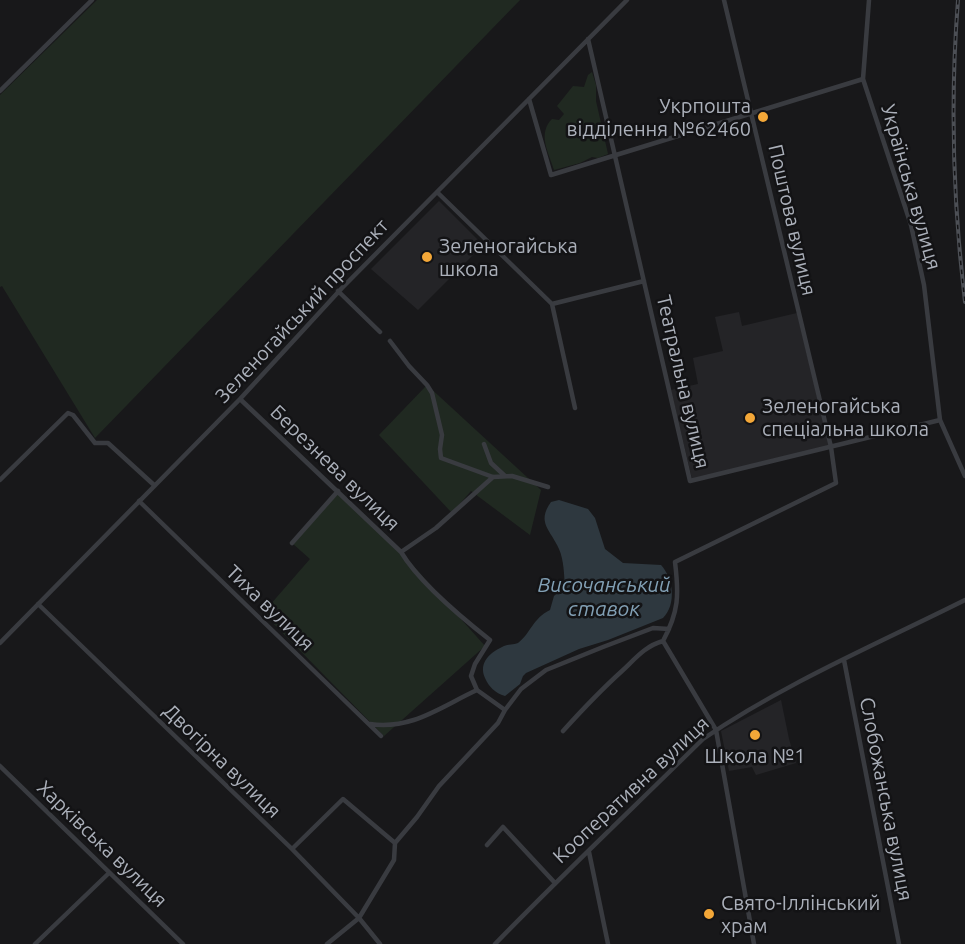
<!DOCTYPE html>
<meta charset="utf-8">
<style>
body{margin:0}
canvas{display:block;background:#18181a}
</style>
<canvas width="965" height="944"></canvas>
<script>
const context = document.querySelector('canvas').getContext('2d');
context.lineJoin = 'round';
function fill(path, color) {
  context.fillStyle = color;
  context.fill(path, 'evenodd');
}
function trace(path, color, width, dash) {
  context.strokeStyle = color;
  context.lineWidth = width;
  context.lineCap = dash ? 'butt' : 'round';
  context.setLineDash(dash || []);
  context.stroke(path);
}
function drawText(font, color, halo, rows, align = 'center') {
  context.font = font + ' Ubuntu,sans-serif';
  context.lineWidth = 5;
  context.setLineDash([]);
  context.textBaseline = 'middle';
  context.strokeStyle = halo;
  context.fillStyle = color;
  for (const [text, x, y, turn = 0] of rows) {
    context.save();
    context.translate(x, y);
    context.rotate((+turn || 0) * Math.PI / 180);
    context.textAlign = isNaN(turn) ? turn : align;
    if (halo) context.strokeText(text, 0, 0);
    context.fillText(text, 0, 0);
    context.restore();
  }
}
const built = new Path2D(`
 M439,201L483,245L418,310L371,269Z
 M739,312L742,326L797,313L829,446L692,479L671,390L698,384L693,358L723,351L715,317Z
 M781,700L789,739L796,763L756,775L752,767L729,771L721,731Z`);
const green = new Path2D(`
 M97,0H520L95,438L2,286L0,287V95Z
 M592,72L596,85V101L608,154L598,158L592,157L580,163L554,170C549,153 537,134 552,119L559,120L564,114L557,106L573,86L584,87L588,75Z
 M427,385L541,490L530,535L471,491L452,513L379,435Z
 M338,491L401,552L485,646L384,736L263,613L310,559L292,543Z`);
const water = new Path2D(`
 M559,500L588,509L595,518L605,549L623,563L661,565C673,578 677,604 663,618L608,640L579,649L526,673L523,676L520,684L505,696C495,693 489,687 485,678C478,662 491,652 504,646C508,644 514,645 518,643C531,633 532,619 550,610L554,596L565,586C564,575 564,560 559,549C551,530 536,523 551,502Z`);
const street = new Path2D(`
 M869,0L863,79L911,225L924,285L940,420L965,476
 M588,39L690,481L940,420
 M0,91L92,0
 M529,99L551,175L863,79
 M437,192L552,304L575,408
 M338,291L380,332
 M552,304L644,281
 M390,341L409,366L427,385L432,393L442,435L440,449L441,458L493,477L512,476L548,487
 M240,399L401,552L436,528L493,477
 M484,444L491,463L505,476
 M0,480L68,413L73,415L95,443H108L154,485
 M139,501L381,736
 M292,543L338,491
 M401,552C419,582 462,618 490,640L475,664L471,676L477,690L505,710
 M38,604L292,849L359,918L380,944
 M663,641L716,730L754,944
 M0,643L240,399L342,288L627,0
 M844,660L899,944
 M370,724C412,730 440,707 477,690
 M563,731C582,710 601,690 622,671C635,659 645,646 663,641C679,611 679,595 675,562L836,483L831,447L724,0
 M0,766L183,944
 M487,845L503,827L555,883
 M292,849L343,799L395,843
 M589,852L608,944
 M35,944L109,873
 M327,944L359,918L394,860L395,843L417,817L439,786L498,723L505,710L521,689L546,670L603,647L653,628L669,629
 M495,944C563,874 634,807 703,739C785,683 877,644 965,600`);
const rail = new Path2D(`
 M958,0C950,101 953,202 965,302`);
const markers = [
 [763,117,6,"#f3a738"],
 [427,257,6,"#f3a738"],
 [750,418,6,"#f3a738"],
 [755,735,6,"#f3a738"],
 [709,914,6,"#f3a738"]
];
const poiNames = [
 ["Укрпошта",751,106,"right"],
 ["відділення №62460",751,129,"right"],
 ["Зеленогайська",439,246],
 ["школа",439,269],
 ["Зеленогайська",762,406],
 ["спеціальна школа",762,429],
 ["Школа №1",755,756,"center"],
 ["Свято-Іллінський",721,903],
 ["храм",721,926]
];
const streetNames = [
 ["Українська вулиця",911,187,74],
 ["Поштова вулиця",792,220,77],
 ["Зеленогайський проспект",302,311,-47],
 ["Театральна вулиця",683,382,77],
 ["Березнева вулиця",335,468,44],
 ["Тиха вулиця",270,608,44],
 ["Двогірна вулиця",222,761,44],
 ["Кооперативна вулиця",631,790,-43],
 ["Слобожанська вулиця",886,799,79],
 ["Харківська вулиця",102,844,44]
];
const waterNames = [
 ["Височанський",604,585],
 ["ставок",604,609]
];
fill(built, '#242427');
fill(green, '#202921');
fill(water, '#2e383f');
trace(street, '#393b40', 4.5);
trace(rail, '#4c4f55', 4);
trace(rail, '#131315', 1.5, [4.5]);
for (const [x, y, r, color] of markers) {
  const dot = new Path2D();
  dot.arc(x, y, r, 0, 2 * Math.PI);
  context.fillStyle = color;
  context.fill(dot);
  trace(dot, '#131315', 2);
}
drawText('20px', '#abb0ba', '#131315', poiNames, 'left');
drawText('20px', '#abb0ba', '#131315', streetNames);
drawText('italic 21px', '#82a0b5', '#131315', waterNames);
</script>
